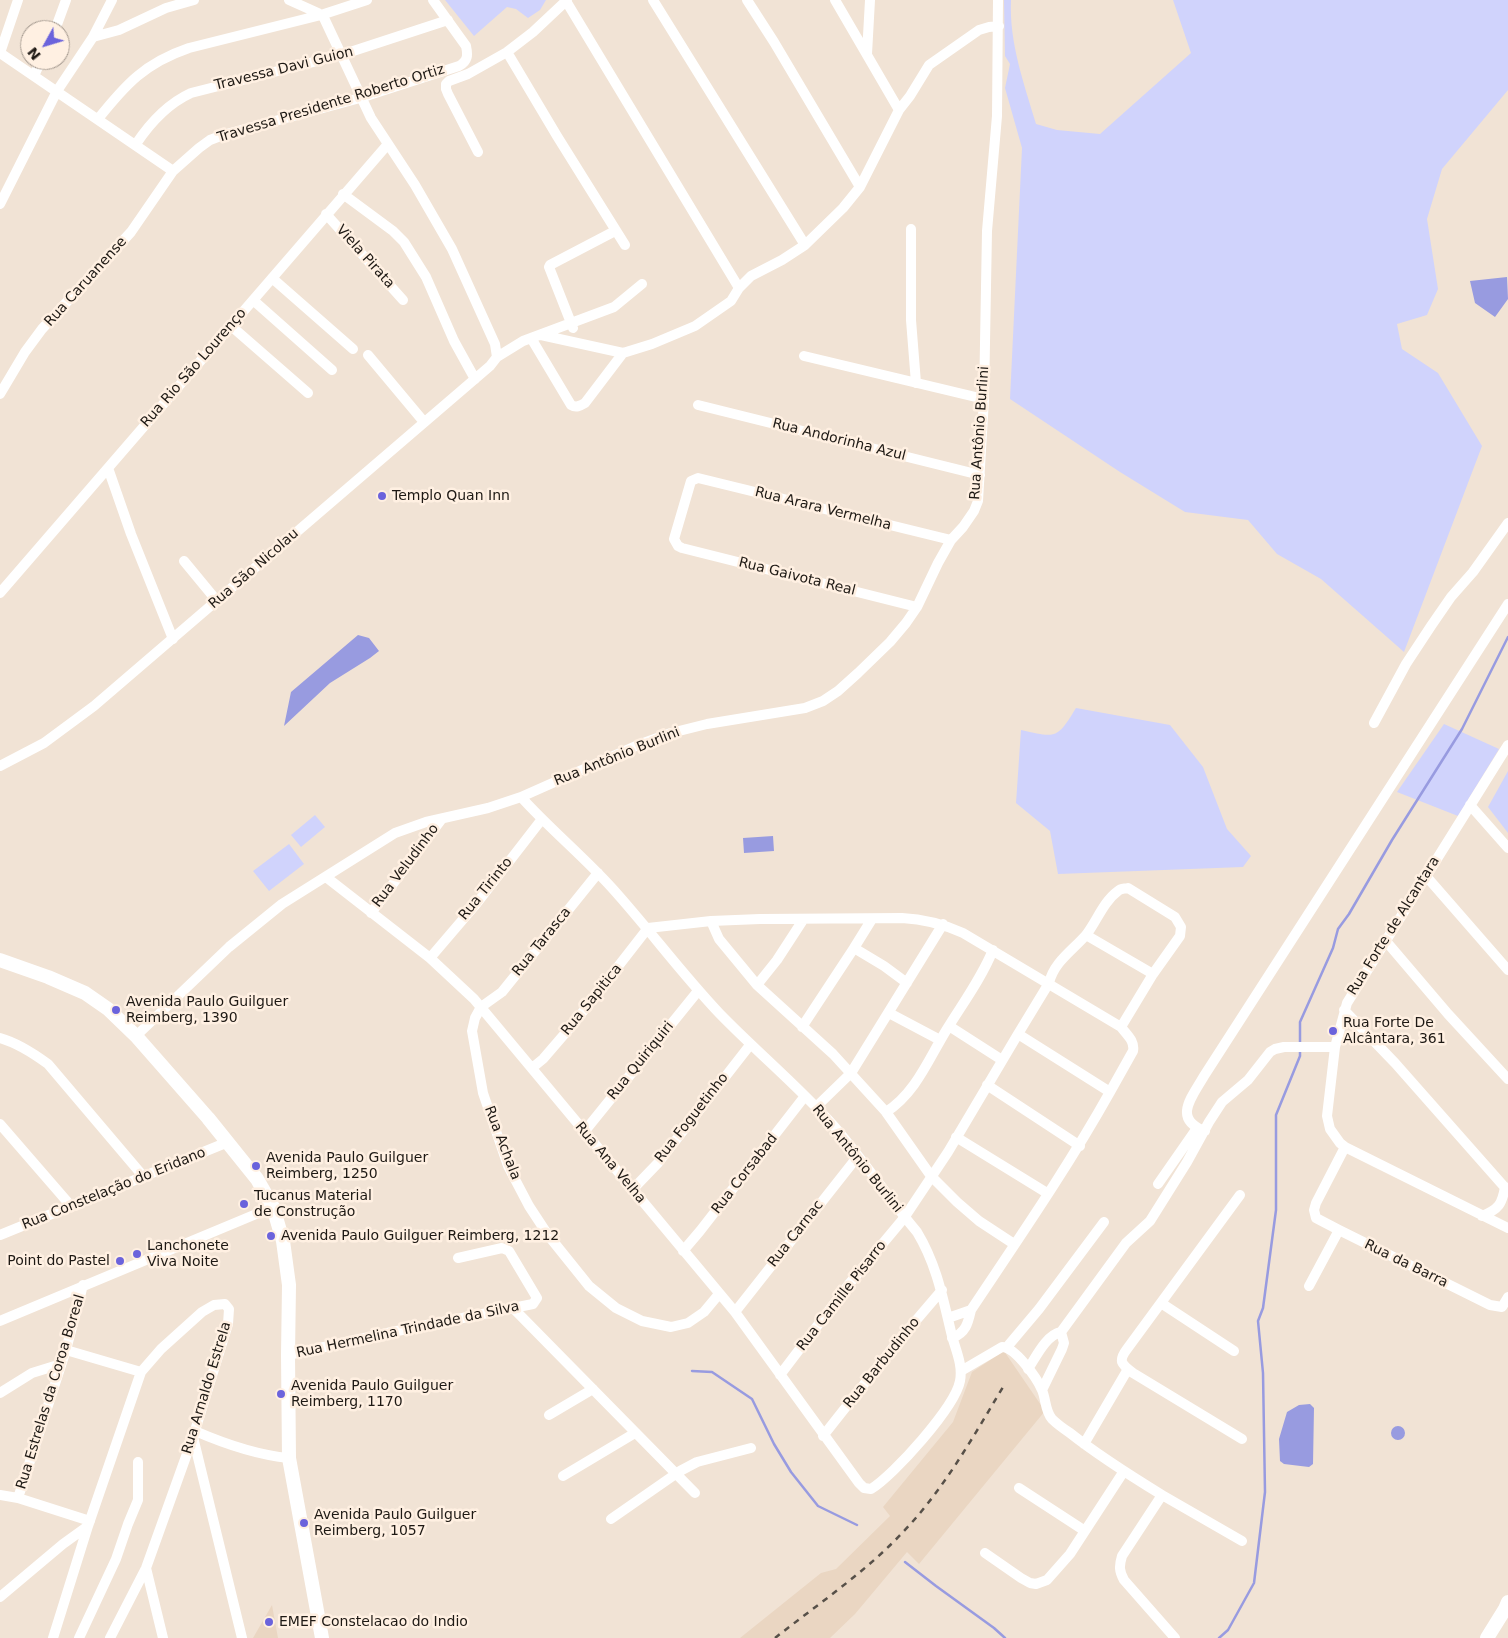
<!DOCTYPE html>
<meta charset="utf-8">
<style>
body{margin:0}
#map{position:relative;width:1508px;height:1638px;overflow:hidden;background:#f1e3d5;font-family:"DejaVu Sans",sans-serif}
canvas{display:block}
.north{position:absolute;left:20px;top:20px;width:50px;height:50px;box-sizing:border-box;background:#fff0e2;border:1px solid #a59a90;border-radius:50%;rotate:231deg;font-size:14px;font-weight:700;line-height:20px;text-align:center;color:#1e1914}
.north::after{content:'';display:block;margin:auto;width:18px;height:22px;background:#6b63dc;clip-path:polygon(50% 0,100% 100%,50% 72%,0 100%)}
</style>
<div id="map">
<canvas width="1508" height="1638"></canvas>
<div class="north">N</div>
</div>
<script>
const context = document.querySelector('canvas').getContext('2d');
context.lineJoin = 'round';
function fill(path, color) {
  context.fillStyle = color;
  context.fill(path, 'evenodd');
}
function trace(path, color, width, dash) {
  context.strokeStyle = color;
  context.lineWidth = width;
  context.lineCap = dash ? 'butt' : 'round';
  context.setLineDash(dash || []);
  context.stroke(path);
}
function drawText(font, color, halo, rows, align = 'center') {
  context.font = font + ' "DejaVu Sans",sans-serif';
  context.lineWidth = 5;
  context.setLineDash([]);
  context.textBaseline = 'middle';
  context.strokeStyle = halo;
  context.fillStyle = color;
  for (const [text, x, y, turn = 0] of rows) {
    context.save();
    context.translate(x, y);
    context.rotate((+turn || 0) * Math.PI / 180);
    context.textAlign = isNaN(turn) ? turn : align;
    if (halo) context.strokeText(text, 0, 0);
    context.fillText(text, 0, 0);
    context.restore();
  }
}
const built = new Path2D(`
 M1004,1351L1045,1411L919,1564L907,1552L855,1614L830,1638H740L821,1573L836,1569L890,1516L883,1507L953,1422L972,1372Z
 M272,1605L278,1638H253Z`);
const green = new Path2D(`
 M445,0H546L540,10L528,18L516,9L507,7L474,36Z
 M1004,0H1011C1009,43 1024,83 1036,124L1057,130L1100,134L1191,53L1173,0H1508V90L1442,169L1427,219L1438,289L1427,315L1397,324L1402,349L1438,373L1482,446L1404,652L1321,579L1277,554L1248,520L1185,512L1120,472L1010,399L1022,148L1005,88L1010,64L1005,56Z
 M1076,708L1170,725L1203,767L1227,829L1251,856L1243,867L1058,874L1050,831L1016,803L1021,730C1057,738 1057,739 1076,708Z
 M1444,724L1499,749L1458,816L1397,792Z
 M1508,771V833L1488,807Z
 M315,815L325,827L301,847L291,835Z
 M289,844L304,864L269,891L253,871Z`);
const water = new Path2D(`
 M1507,277L1508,299L1495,317L1475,303L1470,281Z
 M358,635L369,638L379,651L370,658L330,683L284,726L291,692Z
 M773,836L774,851L744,853L743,838Z
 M1310,1404L1314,1408L1313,1464L1309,1467L1284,1464L1280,1461L1279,1439L1287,1412L1299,1405Z
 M1391 1433a7 7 0 1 1 14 0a7 7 0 1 1-14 0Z`);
const stream = new Path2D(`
 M1300,1044V1022L1333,948L1338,929L1349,914L1392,840L1462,729L1508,637
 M692,1371L712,1372L752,1399L774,1444L791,1472L818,1506L857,1525
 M905,1562L936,1586L994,1628L1005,1638
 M1219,1638L1228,1630L1254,1583L1265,1492L1263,1373L1258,1321L1263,1308L1276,1210V1115L1300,1056V1050`);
const minor = new Path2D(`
 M289,0L318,13L324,18L371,118L415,185L452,249L495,344L497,357
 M653,0L805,245
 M747,0L774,42L860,187
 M566,1L739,288
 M55,30L66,0
 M93,37L119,30L166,8L194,0
 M507,52L557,136L625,245
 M0,53L173,171
 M0,53L18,0
 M867,54L870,0
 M34,76L41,60
 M899,110L910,96L929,65L979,30L989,27L999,26
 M98,119C126,84 145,63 189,48L321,15L367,0
 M136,144C150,123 167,104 191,93L341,55L448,20
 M478,152L448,94L446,89V84L449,81L468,74L507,52L533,32L567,0
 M343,194L393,231L404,242L426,277L454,341L475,379
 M0,204L57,91L93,37L112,0
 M326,214L403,300
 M911,229V320L916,383
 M272,278L353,349
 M253,300L332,370
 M230,325L308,393
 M573,328L549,267L550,265L615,231
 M541,335L623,353L652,344L695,326L731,301L739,288L751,276L782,260L805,245L843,208L860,187L899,110L835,0
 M531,338L571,405C576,408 580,406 585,403L623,353
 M368,355L424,422
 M804,356L984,399
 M0,394L25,352L42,329L131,232L173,171L199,148L210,140L223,135L360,98L459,66C468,61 468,55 466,46L433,0
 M698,405L980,475
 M108,468L131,534L173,639
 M184,561L217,601
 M0,593L388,144
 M917,607L682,548L678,546L674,539L691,481L698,478L951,540
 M1374,723L1406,664L1431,626L1451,597L1473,572L1508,523
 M1508,745L1347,1003L1335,1047L1327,1116L1330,1129L1340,1143L1345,1147L1508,1228
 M0,766L44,743L94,706L490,366L497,357L523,341L614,307L642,284
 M1470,805L1508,848
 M598,873L502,992L481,1007L475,1018L472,1031L483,1093L508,1166L529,1206L548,1235L589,1286L616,1308L642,1321L671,1327L688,1323L704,1312L719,1294
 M1426,876L1508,970
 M326,877L430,958L474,999L735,1312L859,1483L864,1488L871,1489C894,1475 955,1407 960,1381C963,1365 956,1351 952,1336C943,1299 937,1265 917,1232C888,1198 863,1159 833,1125C798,1086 757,1052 720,1014C682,974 649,929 612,888C583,856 550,829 521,797
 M371,913L441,820
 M872,919L854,948L884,966L907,983
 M1086,935L1153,974
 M1385,940L1448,1014L1508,1079
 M430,958L477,903L542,819
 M757,985L777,960L803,920
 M1344,1010L1395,1063L1508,1191
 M889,1013L940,1040
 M949,1026L1002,1060
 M802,1027L854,948
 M136,1036L229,947L282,904L395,833L426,822L488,808L521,797L638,745L671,733L707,724L805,708L823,701L838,691L858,673L890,642L906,623L917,607L938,563L951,540L963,527L974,511L978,501L984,399L987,231L997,116L998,0
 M0,1038C18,1043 33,1053 48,1064L143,1176
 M532,1068L543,1059L574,1023L648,928L711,921
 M987,1085L1080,1146
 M816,1107L851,1073L943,924
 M886,1112C916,1093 929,1058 947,1029C963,1003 981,979 993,950
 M0,1124L71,1206
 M1205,1131C1172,1119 1192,1097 1204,1076L1508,604
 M584,1132L698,991
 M956,1137L1047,1193
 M1345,1147L1316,1203L1314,1210L1316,1218L1339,1230L1490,1305L1502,1307L1508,1297
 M1158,1184L1197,1128
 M632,1190L658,1163L750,1045
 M1240,1195L1127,1349C1118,1361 1121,1364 1133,1373L1242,1439
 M1482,1216C1499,1209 1502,1204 1505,1187
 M0,1235L228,1142
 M1014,1244L979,1221L957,1202L931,1176L886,1112L833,1054L757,985L719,939L711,921L760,919L902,918C924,919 943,924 963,933L1121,1027C1127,1035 1135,1041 1133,1051L1110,1092
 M683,1251L700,1231L805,1096
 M1309,1286L1339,1230
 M1161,1303L1234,1351
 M512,1307L695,1493
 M735,1312L858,1156
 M948,1318L971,1310
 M0,1321L273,1207
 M952,1338C966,1333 968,1323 971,1310C1019,1238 1068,1167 1110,1092L1018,1034L1049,983C1054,962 1072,951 1086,935C1097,921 1103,902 1118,891C1121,888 1124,889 1128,888L1175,917L1181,927L1180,936L1153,974L1121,1027
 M1007,1347L1039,1309L1104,1222
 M66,1350L141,1372
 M288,1355L392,1332L533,1304L537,1298L509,1251L502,1248L458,1258
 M1028,1369C1036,1357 1046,1335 1061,1332L1126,1243L1150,1221L1187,1162L1209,1122L1222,1102L1248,1080L1270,1052L1275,1049L1284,1047H1335
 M961,1371L1002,1347C1015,1347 1037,1378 1042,1390C1046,1399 1045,1411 1052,1419C1057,1424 1064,1429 1070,1433C1099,1456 1131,1476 1162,1495L1122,1556C1119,1566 1119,1571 1124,1580L1175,1638
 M780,1375L849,1284L904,1218L948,1152L1018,1034
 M1042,1390L1062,1349L1064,1343L1061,1332
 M0,1393L32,1373L61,1364
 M549,1415L593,1389
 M195,1431C225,1444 256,1455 289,1458
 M823,1436L895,1345L942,1290
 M193,1437L242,1638
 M1084,1444L1128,1369
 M563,1476L635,1433
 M1019,1488L1085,1531
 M0,1495L18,1498L90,1521
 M1162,1495L1242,1541
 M18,1498L66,1350L83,1285
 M611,1519L680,1471L697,1462L751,1448
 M985,1553L1021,1578L1030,1583L1036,1584L1047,1580L1070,1554L1124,1471
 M146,1568L163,1638
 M0,1597L63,1544L88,1526
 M53,1638L88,1526L141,1372L161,1349L202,1312L214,1305L225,1304L229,1309L228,1324L193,1437L146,1568L110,1638
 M79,1638L116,1559L128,1524L138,1500V1462`);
const secondary = new Path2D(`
 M0,960L48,977L85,993L108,1009L136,1036L208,1118L257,1179L273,1207L283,1241L289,1285L288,1355L289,1458L322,1638
 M1487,1638L1505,1609L1508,1602`);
const rail = new Path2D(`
 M775,1638C818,1604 867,1571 904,1531C944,1489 973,1437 1003,1387`);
const markers = [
 [382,496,5,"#6b63dc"],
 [116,1010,5,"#6b63dc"],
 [1333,1031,5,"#6b63dc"],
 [256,1166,5,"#6b63dc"],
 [244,1204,5,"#6b63dc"],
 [271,1236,5,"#6b63dc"],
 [137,1254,5,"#6b63dc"],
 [120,1261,5,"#6b63dc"],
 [281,1394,5,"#6b63dc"],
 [304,1523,5,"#6b63dc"],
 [269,1622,5,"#6b63dc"]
];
const streetNames = [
 ["Travessa Davi Guion",284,69,-14],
 ["Travessa Presidente Roberto Ortiz",331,104,-17],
 ["Viela Pirata",365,257,48],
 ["Rua Caruanense",86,282,-48],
 ["Rua Rio São Lourenço",194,368,-49],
 ["Rua Antônio Burlini",980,433,-86],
 ["Rua Andorinha Azul",839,440,14],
 ["Rua Arara Vermelha",823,509,14],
 ["Rua São Nicolau",254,569,-41],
 ["Rua Gaivota Real",797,577,14],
 ["Rua Antônio Burlini",617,757,-22],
 ["Rua Veludinho",406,866,-53],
 ["Rua Tirinto",486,889,-51],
 ["Rua Forte de Alcantara",1394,926,-58],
 ["Rua Tarasca",542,942,-51],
 ["Rua Sapitica",592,1000,-51],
 ["Rua Quiriquiri",641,1061,-51],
 ["Rua Foguetinho",692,1118,-52],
 ["Rua Achala",502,1143,69],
 ["Rua Antônio Burlini",857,1159,51],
 ["Rua Ana Velha",610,1163,50],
 ["Rua Corsabad",745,1174,-52],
 ["Rua Constelação do Eridano",114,1189,-22],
 ["Rua Carnac",796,1234,-52],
 ["Rua da Barra",1406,1264,26],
 ["Rua Camille Pisarro",842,1296,-52],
 ["Rua Hermelina Trindade da Silva",408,1330,-12],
 ["Rua Barbudinho",882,1363,-51],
 ["Rua Arnaldo Estrela",207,1388,-73],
 ["Rua Estrelas da Coroa Boreal",51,1392,-73]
];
const poiNames = [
 ["Templo Quan Inn",392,496],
 ["Avenida Paulo Guilguer",126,1002],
 ["Reimberg, 1390",126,1018],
 ["Rua Forte De",1343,1023],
 ["Alcântara, 361",1343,1039],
 ["Avenida Paulo Guilguer",266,1158],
 ["Reimberg, 1250",266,1174],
 ["Tucanus Material",254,1196],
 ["de Construção",254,1212],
 ["Avenida Paulo Guilguer Reimberg, 1212",281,1236],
 ["Lanchonete",147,1246],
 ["Viva Noite",147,1262],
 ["Point do Pastel",110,1261,"right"],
 ["Avenida Paulo Guilguer",291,1386],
 ["Reimberg, 1170",291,1402],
 ["Avenida Paulo Guilguer",314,1515],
 ["Reimberg, 1057",314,1531],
 ["EMEF Constelacao do Indio",279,1622]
];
fill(built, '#ead6c2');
fill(green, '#d0d3fc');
fill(water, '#989be0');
trace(stream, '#989be0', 2.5);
trace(minor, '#fff', 10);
trace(secondary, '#fff', 14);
trace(rail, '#575048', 2.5, [6, 6]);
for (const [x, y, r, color] of markers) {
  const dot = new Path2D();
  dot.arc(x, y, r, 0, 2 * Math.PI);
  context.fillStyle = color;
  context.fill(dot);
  trace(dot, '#fff0e2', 2);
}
drawText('14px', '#1e1914', '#fff0e2', streetNames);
drawText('14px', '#1e1914', '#fff0e2', poiNames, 'left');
</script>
